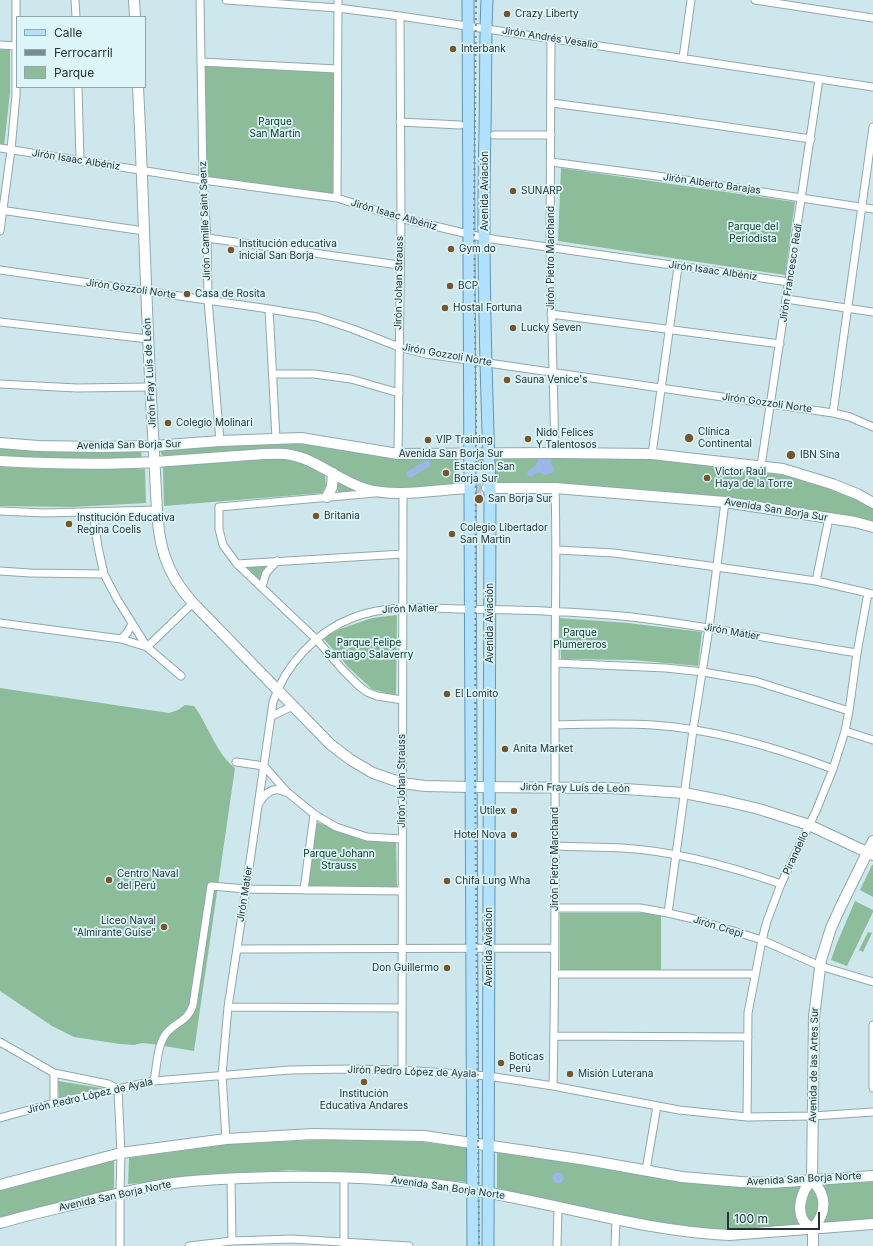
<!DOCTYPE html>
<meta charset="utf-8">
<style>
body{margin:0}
#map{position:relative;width:873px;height:1246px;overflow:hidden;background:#cee7ec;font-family:Inter,sans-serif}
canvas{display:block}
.legend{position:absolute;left:16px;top:16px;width:130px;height:72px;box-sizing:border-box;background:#dbf5f9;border:1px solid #93a7aa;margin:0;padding:5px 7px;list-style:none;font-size:12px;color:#283234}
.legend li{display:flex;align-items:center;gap:8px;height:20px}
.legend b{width:20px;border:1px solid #93a7aa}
.scale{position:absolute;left:727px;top:1212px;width:93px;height:18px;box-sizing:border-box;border:2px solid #283234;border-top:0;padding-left:5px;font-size:12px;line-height:14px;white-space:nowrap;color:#283234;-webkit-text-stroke:3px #dbf5f9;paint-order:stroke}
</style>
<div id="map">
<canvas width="873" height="1246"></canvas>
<ul class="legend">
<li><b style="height:5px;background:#b1e1fd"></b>Calle</li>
<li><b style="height:5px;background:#7a8c8f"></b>Ferrocarril</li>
<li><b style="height:11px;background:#8dbc9a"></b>Parque</li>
</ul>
<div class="scale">100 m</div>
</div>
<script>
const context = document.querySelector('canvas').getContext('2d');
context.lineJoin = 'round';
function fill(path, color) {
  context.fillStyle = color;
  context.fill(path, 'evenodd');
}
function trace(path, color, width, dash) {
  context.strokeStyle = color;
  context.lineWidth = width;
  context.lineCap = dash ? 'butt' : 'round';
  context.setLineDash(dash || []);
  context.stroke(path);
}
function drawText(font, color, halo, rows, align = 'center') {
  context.font = font + ' Inter,sans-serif';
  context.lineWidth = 3.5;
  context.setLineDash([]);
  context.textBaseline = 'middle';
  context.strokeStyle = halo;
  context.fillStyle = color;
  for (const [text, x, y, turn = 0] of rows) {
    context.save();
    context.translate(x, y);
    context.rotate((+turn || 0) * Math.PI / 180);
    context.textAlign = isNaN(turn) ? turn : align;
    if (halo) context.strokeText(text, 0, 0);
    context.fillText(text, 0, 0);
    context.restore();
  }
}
const green = new Path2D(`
 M0,49L10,50V92L4,147L0,146Z
 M204,65L334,71L335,195L205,178Z
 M561,168L795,202L785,275L558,241Z
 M296,442L458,457L459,484L406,489H384L364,485L293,452L165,458L160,452L165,449Z
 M0,447L113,452L141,451L142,460L101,461L0,458Z
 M270,456L299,460L325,474L326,486L322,493L164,506L163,467L166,465Z
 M474,457H483L484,467L472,468Z
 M494,457L650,458L776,473L842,491L873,506V524L844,518L494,485Z
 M0,467L48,469H145L146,503L73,507L0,506Z
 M340,481L357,491L356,493H338L337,486Z
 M277,561L266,573L262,587L237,564Z
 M397,615L396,696L372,689L349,668L323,638L340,629L372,618Z
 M559,618L628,623L702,632L698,666L633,660L561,659Z
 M0,688L169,713L178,710L185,705L194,706C209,726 215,752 235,768L194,1051L152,1044L142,1043L134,1045L120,1044L74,1037L52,1026L0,991Z
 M316,822L366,839L396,841L397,889L307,887Z
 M872,865H873V897L860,890Z
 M855,901L873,910V912L847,966L831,960L837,943Z
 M560,913H661V972L560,971Z
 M868,932L872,933L863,952L859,950Z
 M58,1081L101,1088L59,1098Z
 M338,1139L422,1142L468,1148L466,1182L412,1177L289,1170L128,1184L129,1158L228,1144Z
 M497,1151L592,1165L802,1185L801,1225L747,1231H711L643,1220L590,1210L497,1188Z
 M114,1159V1189L0,1219V1191Z
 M873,1181V1220L821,1224V1185Z
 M812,1187C819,1198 822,1210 812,1221L809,1220C801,1206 805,1200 812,1187Z`);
const water = new Path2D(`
 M547,456L551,458V464L554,468L553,473L550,472L549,469L544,468V461Z
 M552.5 1178a5.5 5.5 0 1 1 11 0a5.5 5.5 0 1 1-11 0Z`);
const canal = new Path2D(`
 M538,468L545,471L550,470
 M531,473L538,468L541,462H544
 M410,474L427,464`);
const secondaryTunnel = new Path2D(`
 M471,488H487`);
const street = new Path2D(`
 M75,0L76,17
 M200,0L203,180L207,238L208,300L220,441
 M226,0L338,8L400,16L873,87
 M755,0L873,18
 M551,39L550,248L555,453
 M0,45L16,46
 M683,58L691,0
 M201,62L337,69
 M78,87L80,160
 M552,103L680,120L811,139
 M400,122L460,125
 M494,135H551
 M0,148L203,180L337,198L401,218L485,238L789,282
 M551,162L672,178L873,209
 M337,198L338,0
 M0,210L144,231
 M0,231L11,150L16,95V0
 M207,238L399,265
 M0,270L269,309L317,317L353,329L399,347L426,354L833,413L850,417L873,427
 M786,299L873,312
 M269,309L276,438
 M551,314L780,344
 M0,322L148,339
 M273,374H314L351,379L399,393
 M0,384L77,388L150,387
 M833,413L873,127
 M398,454L401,218L400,16
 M652,454L678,267
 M761,466L819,79
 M375,493L219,507V529L223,545L237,564L316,639L342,669L359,686L367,692L377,696L402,700
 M0,511L45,513L157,510
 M93,512L98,547L104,574L117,599L147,647L181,676
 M557,550L614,553L717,567L816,581L873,594
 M237,564L403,554
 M0,571L30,573L104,574
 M816,581L829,518
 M262,587L266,573L277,561
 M0,623L121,639L147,647L193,603
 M121,639L127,633L132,624
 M555,663L666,668L703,672L755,681L849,711
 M272,716L293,706
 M555,725C588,724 620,723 653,725C715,729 775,747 833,769
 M845,731L873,740
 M236,762L264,766L287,792L314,814L336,827L367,837L402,839
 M260,802C266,792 274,786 285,792
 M555,846C577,847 599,847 622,848C676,851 730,866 781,884
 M304,890L314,814
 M555,908H640L668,913L698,920L762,940L820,966L873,982
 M668,913L693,730L709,628L725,502
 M237,949L555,948
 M555,974H755
 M228,1007L402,1008
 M873,1025V1088
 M554,1036L748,1037
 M0,1042L54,1073L108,1084L118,1089L121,1153L120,1193V1246
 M402,1070L403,492
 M54,1073V1103
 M154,1081C157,1066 157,1047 165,1035C174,1022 188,1022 193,1005L211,886L246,889L402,891
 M553,1086C556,951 555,816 555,681C555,617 557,552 555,488
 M747,1117L748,1013L762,940L767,921L781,884L816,811L833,769L845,731L849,711L857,653L868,593
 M0,1118L54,1103L154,1081L290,1070L350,1069L402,1070L488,1076L553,1086L679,1110L747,1117L813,1116L873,1112
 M226,1139L222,1075L228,1007L246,889L273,702C285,665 316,632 352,618C387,604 426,608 462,609C518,610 576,611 632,617C707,626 782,641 857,653
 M646,1170L657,1106
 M231,1179L232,1241
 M344,1245V1177
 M189,1246L232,1241L291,1239L409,1246
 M557,1246L558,1207
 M615,1246L616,1220`);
const secondary = new Path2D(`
 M134,0L135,17
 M138,87C144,203 146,319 153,434C154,453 155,473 156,492C157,513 158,537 165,557C171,575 181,590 193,603L330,744L351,760L373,773L402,783L425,786L470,787L610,788L684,793L725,801L759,809L809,825L873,855
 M0,443L38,446L100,447L154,446L220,441L301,438L398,454L555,453L652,454L783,469L832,484L857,494L873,503
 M0,461C52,464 103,465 155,462C182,460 209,458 237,456C253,455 269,453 285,454C315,457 338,481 366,489C396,498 440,489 471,488
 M487,488H555L725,502L855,522L873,527
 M327,497L332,487L333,473
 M812,1180L814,1017L821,960L831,928L841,906L873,841
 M812,1180C827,1195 827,1213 813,1228V1246
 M812,1180C802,1190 795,1210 805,1223C807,1225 811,1227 813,1228
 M0,1185L121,1153L226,1139L313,1134L424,1136L587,1160L682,1177L741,1182L770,1183L873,1176
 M0,1223C27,1215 55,1209 83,1202C113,1195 143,1187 174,1183C197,1180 221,1179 244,1178C321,1175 397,1177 473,1190C559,1204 642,1231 729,1235L873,1224`);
const primary = new Path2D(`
 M468,0L473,1246
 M487,0C485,43 486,87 485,130C482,251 486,373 490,494L488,1246`);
const rail = new Path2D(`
 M476,0L474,218L476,419L475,765L479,1246`);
const markers = [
 [507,14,4,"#77562d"],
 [453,49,4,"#77562d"],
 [513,191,4,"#77562d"],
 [451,249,4,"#77562d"],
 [231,250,4,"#77562d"],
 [450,286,4,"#77562d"],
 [187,294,4,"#77562d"],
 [445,308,4,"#77562d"],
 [513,328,4,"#77562d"],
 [507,380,4,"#77562d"],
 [168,423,4,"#77562d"],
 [689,438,5,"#77562d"],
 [528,439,4,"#77562d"],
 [428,440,4,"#77562d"],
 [791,455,5,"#77562d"],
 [446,473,4,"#77562d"],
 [707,478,4,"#77562d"],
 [479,499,5,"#77562d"],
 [316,516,4,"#77562d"],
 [69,524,4,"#77562d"],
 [452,534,4,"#77562d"],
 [447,694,4,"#77562d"],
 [505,749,4,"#77562d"],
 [514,811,4,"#77562d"],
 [514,835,4,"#77562d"],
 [109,880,4,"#77562d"],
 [447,881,4,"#77562d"],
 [164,927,4,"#77562d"],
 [447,968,4,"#77562d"],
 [501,1063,4,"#77562d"],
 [570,1074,4,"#77562d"],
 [364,1082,4,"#77562d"]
];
const poiNames = [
 ["Crazy Liberty",515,14],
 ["Interbank",461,49],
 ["SUNARP",521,191],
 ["Institución educativa",239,244],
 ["inicial San Borja",239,256],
 ["Gym do",459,249],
 ["BCP",458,286],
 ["Casa de Rosita",195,294],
 ["Hostal Fortuna",453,308],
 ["Lucky Seven",521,328],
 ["Sauna Venice's",515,380],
 ["Colegio Molinari",176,423],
 ["Clínica",698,432],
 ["Continental",698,444],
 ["Nido Felices",536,433],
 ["Y Talentosos",536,445],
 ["VIP Training",436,440],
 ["IBN Sina",800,455],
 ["Estacion San",454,467],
 ["Borja Sur",454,479],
 ["Víctor Raúl",715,472],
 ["Haya de la Torre",715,484],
 ["San Borja Sur",488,499],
 ["Britania",324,516],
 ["Institución Educativa",77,518],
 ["Regina Coelis",77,530],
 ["Colegio Libertador",460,528],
 ["San Martin",460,540],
 ["El Lomito",455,694],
 ["Anita Market",513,749],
 ["Utilex",506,811,"right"],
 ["Hotel Nova",506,835,"right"],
 ["Centro Naval",117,874],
 ["del Perú",117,886],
 ["Chifa Lung Wha",455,881],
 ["Liceo Naval",156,921,"right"],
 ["\"Almirante Guise\"",156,933,"right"],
 ["Don Guillermo",439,968,"right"],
 ["Boticas",509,1057],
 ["Perú",509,1069],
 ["Misión Luterana",578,1074],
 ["Institución",364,1094,"center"],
 ["Educativa Andares",364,1106,"center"]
];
const streetNames = [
 ["Jirón Andrés Vesalio",550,38,9],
 ["Jirón Isaac Albéniz",76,160,9],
 ["Jirón Alberto Barajas",712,184,8],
 ["Avenida Aviación",485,191,-90],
 ["Jirón Isaac Albéniz",394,215,16],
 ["Jirón Camille Saint Saenz",205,221,-92],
 ["Jirón Pietro Marchand",551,258,-90],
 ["Jirón Isaac Albéniz",713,271,8],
 ["Jirón Francesco Redi",791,273,-81],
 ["Jirón Johan Strauss",399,283,-89],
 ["Jirón Gozzoli Norte",131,289,8],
 ["Jirón Gozzoli Norte",447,355,10],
 ["Jirón Fray Luís de León",150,373,-93],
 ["Jirón Gozzoli Norte",767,403,8],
 ["Avenida San Borja Sur",129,445,-1],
 ["Avenida San Borja Sur",451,454],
 ["Avenida San Borja Sur",776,510,9],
 ["Jirón Matier",410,609,-2],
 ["Avenida Aviación",490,623,-90],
 ["Jirón Matier",732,632,10],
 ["Jirón Johan Strauss",402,781,-90],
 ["Jirón Fray Luís de León",575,788,1],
 ["Pirandello",796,853,-65],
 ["Jirón Pietro Marchand",555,859,-90],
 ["Jirón Matier",245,894,-81],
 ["Jirón Crepi",718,927,17],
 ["Avenida Aviación",489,947,-90],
 ["Avenida de las Artes Sur",814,1065,-89],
 ["Jirón Pedro López de Ayala",412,1072,2],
 ["Jirón Pedro López de Ayala",90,1096,-13],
 ["Avenida San Borja Norte",804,1179,-3],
 ["Avenida San Borja Norte",448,1188,8],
 ["Avenida San Borja Norte",115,1196,-12]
];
const parkNames = [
 ["Parque",275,122],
 ["San Martín",275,134],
 ["Parque del",753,227],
 ["Periodista",753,239],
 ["Parque",580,633],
 ["Plumereros",580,645],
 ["Parque Felipe",369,643],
 ["Santiago Salaverry",369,655],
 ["Parque Johann",339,854],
 ["Strauss",339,866]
];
fill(green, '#8dbc9a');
fill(water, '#9cb6e8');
trace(canal, '#9cb6e8', 7);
trace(secondaryTunnel, '#adc3c7', 10, [10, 5]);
trace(street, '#90a8ac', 9);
trace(secondary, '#90a8ac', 12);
trace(primary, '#5f97b5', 13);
trace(street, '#fff', 7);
trace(secondary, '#fff', 10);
trace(primary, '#b1e1fd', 11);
trace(rail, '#7a8c8f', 2, [2, 4]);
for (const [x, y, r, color] of markers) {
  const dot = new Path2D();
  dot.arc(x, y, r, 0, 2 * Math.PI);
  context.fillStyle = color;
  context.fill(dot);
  trace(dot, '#dbf5f9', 1.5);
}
drawText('10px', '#283234', '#dbf5f9', poiNames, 'left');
drawText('10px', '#283234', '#dbf5f9', streetNames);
drawText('10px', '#08331a', '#dbf5f9', parkNames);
</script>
